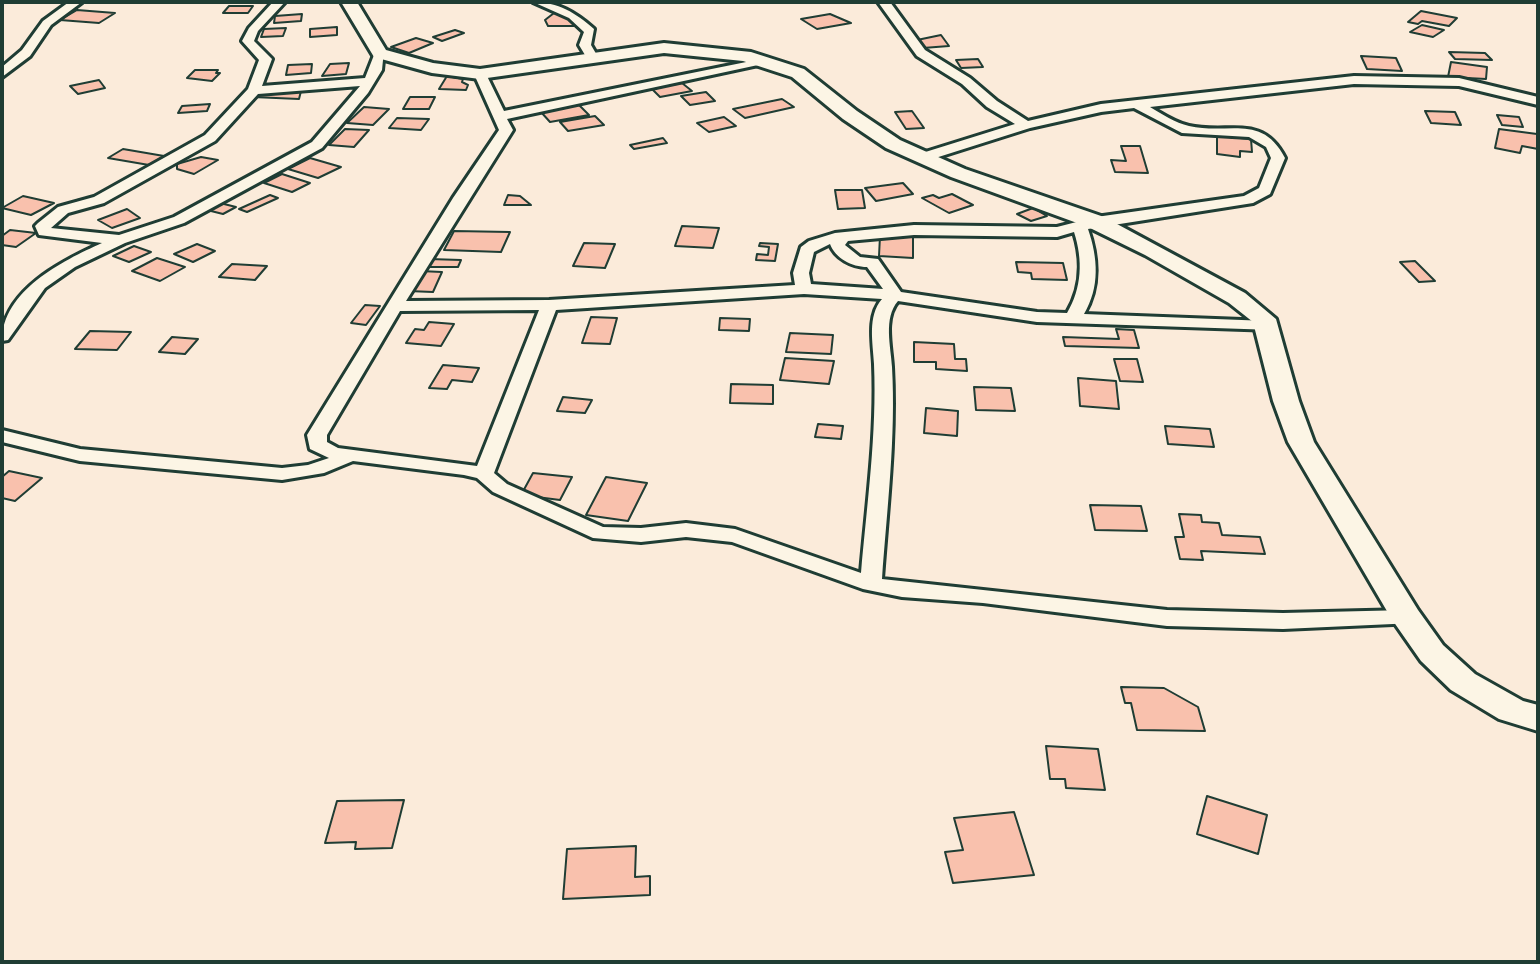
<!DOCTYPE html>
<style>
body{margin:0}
#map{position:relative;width:1540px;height:964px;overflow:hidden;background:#fbebda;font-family:Pangolin,sans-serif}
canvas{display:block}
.frame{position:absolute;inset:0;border:4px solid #1f3d34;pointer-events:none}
</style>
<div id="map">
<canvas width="1540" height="964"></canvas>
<div class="frame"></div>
</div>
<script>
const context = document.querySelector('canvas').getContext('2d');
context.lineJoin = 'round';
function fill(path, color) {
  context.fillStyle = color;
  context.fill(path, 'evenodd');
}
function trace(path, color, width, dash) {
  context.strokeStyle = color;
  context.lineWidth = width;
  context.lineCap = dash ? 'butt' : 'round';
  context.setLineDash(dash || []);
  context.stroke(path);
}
const building = new Path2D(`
 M229,6H253L248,13H223Z
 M77,10L115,13L99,23L60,20Z
 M1421,11L1457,18L1449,26L1422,21L1418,24L1408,22Z
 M554,13L569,18L577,26H548L545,20Z
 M302,14L301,21L274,23L275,16Z
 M830,14L851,23L817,29L801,19Z
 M1422,25L1444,30L1433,37L1410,32Z
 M337,27V35L310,37V29Z
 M286,28L283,36L261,37L264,29Z
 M455,30L464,33L442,41L433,37Z
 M941,35L949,46L923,48L917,40Z
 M416,38L433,43L409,53L391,47Z
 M1449,52L1485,53L1492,60L1455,59Z
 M1361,56L1396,58L1402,71L1367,69Z
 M978,59L983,67L961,68L956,60Z
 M1451,62L1487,67L1486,79L1448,77Z
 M349,63L346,74L322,76L330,64Z
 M312,64L311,73L286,75L288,65Z
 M195,70H218L216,73H220L212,81L187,78Z
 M447,76L463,79L462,82L468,85L466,90L439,89Z
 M99,80L105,88L78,94L70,86Z
 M682,83L692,91L660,97L651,88Z
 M302,87L299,99L253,97L258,90Z
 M706,92L715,101L690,105L681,96Z
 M410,97H435L429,109H403Z
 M782,99L794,107L745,118L733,109Z
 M210,104L207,111L178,113L182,106Z
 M579,105L589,115L550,122L541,112Z
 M364,107L389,109L373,125L347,123Z
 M912,111L924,128L906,129L895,112Z
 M1425,111L1455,112L1461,125L1431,123Z
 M1497,115L1519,117L1523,127L1502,125Z
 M595,116L604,125L568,131L560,122Z
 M724,117L736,126L709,132L697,123Z
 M397,118L429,119L421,130L389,128Z
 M345,129L369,130L354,147L329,145Z
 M1499,129L1537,134L1538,149L1522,146L1520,153L1495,148Z
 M1217,136L1251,139L1252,152L1240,151V157L1217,154Z
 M663,138L667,143L634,149L630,145Z
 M1121,146H1140L1148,173L1115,172L1111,160L1126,161Z
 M123,149L164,156L149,165L108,158Z
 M201,157L218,160L194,174L177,169V164Z
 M310,158L341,167L318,178L288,169Z
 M282,174L310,183L292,192L264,183Z
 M903,183L913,194L876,201L865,188Z
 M835,190H862L865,208L838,209Z
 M952,194L973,205L949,213L922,198L933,195L939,198Z
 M270,195L278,198L247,212L239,209Z
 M508,195L520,196L531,205H504Z
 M23,196L54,203L31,215L2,208Z
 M220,203L236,207L223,214L207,210Z
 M1033,208L1047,216L1031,221L1017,214Z
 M127,209L140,218L112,228L98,220Z
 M682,226L719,228L713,248L675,246Z
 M10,230L36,233L16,247L2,245V236Z
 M454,231L510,232L501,252L444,250Z
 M880,236L913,237V258L879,256Z
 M584,243L615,244L605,268L573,266Z
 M760,243L778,244L775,261L756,260L757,254L768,255L769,247L759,246Z
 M197,244L215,251L193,262L174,254Z
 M134,246L151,252L129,262L113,256Z
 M157,258L185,267L160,281L132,271Z
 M429,259L461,260L458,267H425Z
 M1415,261L1435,281L1419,282L1400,262Z
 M1016,262L1063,263L1067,280L1032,279L1031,273L1018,272Z
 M232,264L267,266L255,280L219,277Z
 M420,271L442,272L433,292L408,291Z
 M365,305L380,306L366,325L351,323Z
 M591,317L617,318L610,344L582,343Z
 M720,318L750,319L749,331L719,330Z
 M429,322L454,324L441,346L406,343L415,329L424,330Z
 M1116,329L1134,330L1139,348L1065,346L1063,337L1119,339Z
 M90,331L131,332L117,350L75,349Z
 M790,333L833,335L831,354L786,352Z
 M172,337L198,339L185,354L159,352Z
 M914,342L954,344L955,359H966L967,371L936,369V362H914Z
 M785,358L834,361L829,384L780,380Z
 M1114,359H1137L1143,382L1120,381Z
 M443,365L479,368L472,382L452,380L447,389L429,388Z
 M1078,378L1116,381L1119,409L1080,406Z
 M731,384L773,385V404L730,403Z
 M974,387L1011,388L1015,411L976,410Z
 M563,397L592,400L585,413L557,411Z
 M926,408L958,411L957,436L924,433Z
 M818,424L843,426L841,439L815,437Z
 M1165,426L1210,429L1214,447L1168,444Z
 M9,471L42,478L15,501L2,498V477Z
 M533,473L572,477L560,500L521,495Z
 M606,477L647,483L628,521L586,515Z
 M1090,505L1141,506L1147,531L1095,530Z
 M1179,514L1201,515L1202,522L1219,523L1222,535L1260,537L1265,554L1201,551L1203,560L1180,559L1175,537H1184Z
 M1121,687L1164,688L1198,707L1205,731L1137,730L1131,703H1125Z
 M1046,746L1098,749L1105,790L1066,788L1065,779H1050Z
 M1207,796L1267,815L1258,854L1197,834Z
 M404,800L392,848L355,849L356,842L325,843L337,801Z
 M1014,812L1034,875L953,883L945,852L963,850L954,818Z
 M636,846L635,877L650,876V895L563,899L567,849Z`);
const street = new Path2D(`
 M69,2H82L51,25L30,56L2,77V67L22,50L43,21Z
 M273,2H285L258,31L254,41L272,59L262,86L365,78L376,50H384L382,70L368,93L322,148L184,223L125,243L75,267L45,288L8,340L2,341C2,291 62,261 102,243L39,235L35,226L38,223L58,207L94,197L205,135L248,89L259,60L242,41L249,28ZM360,86L312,142L174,217L119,235L51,228L68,213L104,203L215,141L258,94Z
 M533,2C558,2 576,13 594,29L591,45L598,57L596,60H588L579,45L584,32L569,18Z
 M878,2H890L925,50L970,78L997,101L1028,121L1101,104L1354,76L1459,78L1538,97V105L1459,86L1354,84L1150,107C1162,114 1175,123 1189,126C1229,135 1262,113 1285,158L1270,194L1253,203L1088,229C1098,258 1100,287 1084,314L1268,321L1277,326L1274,330L1037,322L898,301C883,318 891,347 892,367C896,437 887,509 882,579L1167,610L1283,613L1407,610L1415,613L1418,618L1415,623L1283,629L1167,626L983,603L902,597L863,589L732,542L686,537L641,542L593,538L493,492L477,478L464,475L353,461L324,473L282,480L80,461L2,442V430L80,449L282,468L308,465L329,458L310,449L307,435L453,198L499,130L474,74L480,70L486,74L504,111L766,58L772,62L507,119L513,130L406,301L549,300L795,285L793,273L801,247L809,241L835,233L914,225L1057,227L1096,217L1244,196L1259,188L1271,158L1266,147L1249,137L1182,133L1134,108L1101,112L1030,128L929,160H919V154L1015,124L987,107L962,84L917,56ZM1074,232C1083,260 1082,288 1067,313L1037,312L901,292L878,259L860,257L845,245L848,241L914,235L1057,237ZM830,244C835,258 852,267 867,267L883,289L811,284L809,273L814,252ZM804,294L882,299C867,316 873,343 874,364C877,433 867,504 861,573L735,529L686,523L641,528L603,527L507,484L494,473L556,310ZM539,310L477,466L338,448L327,442V435L400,311Z`);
const secondary = new Path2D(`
 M341,2H357L386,50L433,63L480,69L664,43L751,52L804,69L857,111L900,140L965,169L1104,217L1245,293L1276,319L1299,401L1314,442L1418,610L1443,645L1475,674L1523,701L1538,705V731L1499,719L1451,690L1421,661L1391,618L1288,442L1273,401L1253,322L1229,303L1145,255L1088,227L951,177L886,148L843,119L792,77L743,61L664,53L480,79L432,73L374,57Z`);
fill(building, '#f9c1ad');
trace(building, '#1f3d34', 2);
trace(street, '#1f3d34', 6);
trace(secondary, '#1f3d34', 6);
fill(street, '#fcf5e5');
fill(secondary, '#fcf5e5');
</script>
